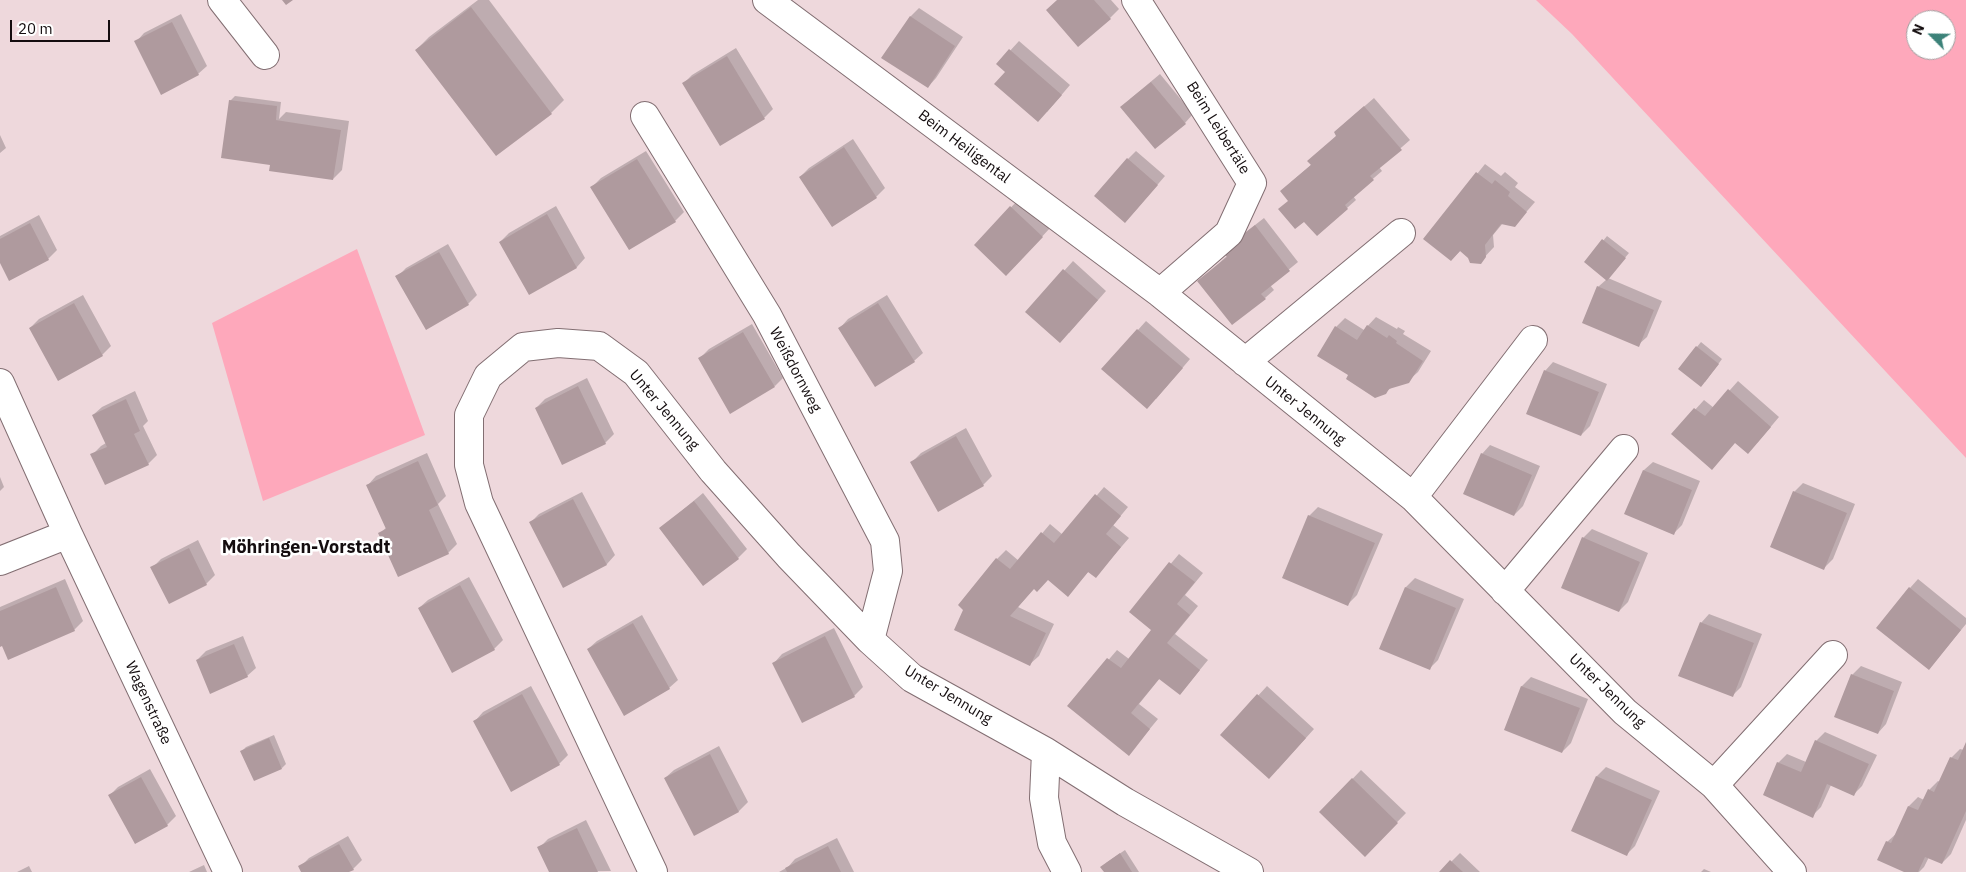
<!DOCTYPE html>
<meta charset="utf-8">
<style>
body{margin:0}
#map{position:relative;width:1966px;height:872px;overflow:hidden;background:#eed8dc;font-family:"IBM Plex Sans",sans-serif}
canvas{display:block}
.north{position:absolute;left:1906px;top:10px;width:50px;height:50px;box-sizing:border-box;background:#fff;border:1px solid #a19e9f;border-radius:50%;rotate:293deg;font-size:14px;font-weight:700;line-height:20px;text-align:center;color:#140d0f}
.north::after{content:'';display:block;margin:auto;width:18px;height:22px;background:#3c8279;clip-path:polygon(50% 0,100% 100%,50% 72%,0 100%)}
.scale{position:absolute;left:10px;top:20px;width:100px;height:22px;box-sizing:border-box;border:2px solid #140d0f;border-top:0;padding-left:6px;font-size:15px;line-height:18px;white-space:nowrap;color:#140d0f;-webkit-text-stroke:4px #fff;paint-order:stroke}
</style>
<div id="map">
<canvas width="1966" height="872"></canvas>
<div class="north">N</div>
<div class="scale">20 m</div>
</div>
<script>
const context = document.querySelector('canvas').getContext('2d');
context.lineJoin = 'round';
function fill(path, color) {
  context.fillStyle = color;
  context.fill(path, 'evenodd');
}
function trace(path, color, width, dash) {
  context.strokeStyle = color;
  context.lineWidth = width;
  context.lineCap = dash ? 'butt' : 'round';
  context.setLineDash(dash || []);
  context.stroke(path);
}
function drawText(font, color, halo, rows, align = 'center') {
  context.font = font + ' "IBM Plex Sans",sans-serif';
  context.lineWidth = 5;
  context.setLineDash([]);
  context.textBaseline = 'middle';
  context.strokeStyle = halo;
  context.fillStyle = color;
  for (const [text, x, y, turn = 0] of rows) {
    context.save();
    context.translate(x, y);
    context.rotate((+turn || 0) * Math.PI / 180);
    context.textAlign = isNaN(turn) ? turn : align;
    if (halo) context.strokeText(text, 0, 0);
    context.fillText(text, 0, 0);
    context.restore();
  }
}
const green = new Path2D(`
 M1536,0H1966V458L1572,34ZM1916,20H1946V50H1916Z
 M357,249L425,435L263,501L212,323Z`);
const shadow = new Path2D(`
 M478,0H489L564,100L551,113L496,155L416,50L429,37Z
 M1057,0H1111L1119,9L1110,18Z
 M919,8L963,37L936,78L928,87L883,57L911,16Z
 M181,14L207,66L198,74L136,42L144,33Z
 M1019,41L1070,85L1047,112L998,64Z
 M736,48L773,109L764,118L684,83L692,75Z
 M1160,74L1193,114L1185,123L1130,99Z
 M235,96L281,102L279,119L286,112L349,121L342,170L333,179L271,163L230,101Z
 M1374,98L1410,140L1379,167L1382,171L1353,196L1356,200L1347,208L1289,200L1291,182L1312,164L1337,135L1344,124Z
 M0,135L6,148L0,153Z
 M853,139L885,188L876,197L800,177L809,168Z
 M646,151L684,212L675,221L592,187L601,178Z
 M1136,151L1165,176L1134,212L1128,159Z
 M1485,164L1501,176L1505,172L1518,183L1515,187L1535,202L1514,226L1503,223L1493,235L1494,247L1480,262L1461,250L1451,260L1425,239Z
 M1020,198L1050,228L1015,266L975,245Z
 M556,206L585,258L577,267L530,293L500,242L509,233Z
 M39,215L57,250L48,259L0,260V236Z
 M1264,218L1298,262L1270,285L1274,290L1265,298L1199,281L1227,256L1232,243Z
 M1607,236L1629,253L1608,278L1662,301L1647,337L1638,345L1598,287L1607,279L1586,262Z
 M448,244L477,295L468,304L397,277L406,268Z
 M1073,261L1106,291L1069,333L1027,312Z
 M83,295L111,346L102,355L30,328L39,319Z
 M887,295L923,353L914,361L840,328L848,319Z
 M1376,317L1397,329L1398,327L1405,331L1403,334L1431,351L1418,372L1408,381L1392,387L1385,393L1350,375L1336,327L1345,318L1364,330Z
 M1146,321L1190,359L1156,399L1103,369Z
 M752,324L783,378L775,386L700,358L709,349Z
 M1701,342L1722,359L1705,382L1679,369Z
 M1553,362L1607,384L1590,426L1581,435L1545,371Z
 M587,378L614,434L605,443L536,408L545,399Z
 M1738,381L1779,417L1757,443L1673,434L1704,400L1714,408Z
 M135,391L148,421L143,426L157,455L148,464L92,455L101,446L106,443L93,415L102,407Z
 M966,428L992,476L983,485L939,510L912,462L921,453Z
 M1490,445L1540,466L1523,506L1514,515L1482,454Z
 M427,453L446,496L438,504L457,544L448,553L380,533L387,527L368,485L376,476Z
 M1653,462L1700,481L1682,525L1673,534L1626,514L1644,470Z
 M0,477L4,487L0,491Z
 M1803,483L1855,504L1833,559L1824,568L1794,492Z
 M1104,487L1128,507L1113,525L1129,538L1096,576L1089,571L1076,586L1049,579L1034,588L1018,607L1054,624L1039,656L1030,664L955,630L997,559L1006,550L1019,561L1050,524L1063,535Z
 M582,492L615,555L607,564L564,586L531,522L539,514Z
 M703,493L747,549L738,558L660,529Z
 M1318,507L1383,534L1357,595L1348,604L1309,516Z
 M1592,529L1648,553L1628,602L1619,611L1583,538Z
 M198,540L215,575L206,584L152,568L161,559Z
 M1179,554L1203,573L1185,595L1198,606L1175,634L1208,660L1180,694L1160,678L1139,704L1158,719L1129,754L1069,706L1117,650L1129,659L1153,630L1131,611Z
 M469,577L503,640L494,649L419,608L428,600Z
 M1415,578L1464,599L1438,660L1429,669L1381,649L1406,587Z
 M65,579L83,621L74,630L0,646V607Z
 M1918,579L1966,618V624L1929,669L1910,588Z
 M1709,614L1762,634L1741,687L1732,696L1701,623Z
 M642,615L678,680L669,688L588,649L597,641Z
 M834,628L863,687L854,696L774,663L782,654Z
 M243,636L256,668L247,676L197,660L206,651Z
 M1861,666L1902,682L1886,724L1878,733L1852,675Z
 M1531,677L1588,699L1571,743L1562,752L1505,729L1522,686Z
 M531,686L568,755L559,764L475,721L483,712Z
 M1267,686L1314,729L1278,769L1222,735Z
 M1825,732L1877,755L1862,786L1853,795L1831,785L1821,807L1812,816L1778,763L1787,754L1806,762L1816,741Z
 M274,735L286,764L282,768L242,751L246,747Z
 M1966,745V820L1951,854L1942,863L1929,857L1924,867L1919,872H1907L1887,842L1897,833L1909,806L1918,797L1924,800L1929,790L1938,781L1940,782L1951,758L1960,749L1964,750Z
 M719,746L748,802L739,811L694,834L665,778L674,770Z
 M1606,767L1660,791L1635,846L1626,855L1573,831L1597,776Z
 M150,769L176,816L167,825L136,842L110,795L118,787Z
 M1361,770L1406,813L1365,855L1321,812Z
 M586,820L611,871L550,872L539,848L548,839Z
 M348,836L362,860L353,869L347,872H303L300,867L309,858Z
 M837,838L854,872H779L788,867L795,859Z
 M1125,850L1139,872H1105L1106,863Z
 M1460,853L1480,872H1441Z
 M204,865L207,872H189Z
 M29,866L32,872H17Z
 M1704,869L1711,872H1701Z`);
const building = new Path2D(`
 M282,0H293L286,5Z
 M1057,0H1094L1111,19L1078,47L1046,10Z
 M471,7L552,114L496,156L415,50Z
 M910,16L955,46L928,88L881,58Z
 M172,22L199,75L161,95L134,41Z
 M1009,49L1062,95L1038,122L994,84L1005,72L996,64Z
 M727,56L765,119L720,146L682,83Z
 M1151,82L1186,124L1155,149L1120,107Z
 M229,100L277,106L276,120L341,130L333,180L269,171L270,165L221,158Z
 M1364,106L1402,150L1370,176L1374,180L1345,205L1348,209L1317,236L1304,222L1295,229L1278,209L1288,201L1280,191L1311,165L1307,161L1336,136L1334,132Z
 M844,147L877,198L832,227L799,177Z
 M1127,158L1158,185L1125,223L1094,196Z
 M637,159L676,222L629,250L590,187Z
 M1476,172L1492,184L1495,180L1510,192L1508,196L1527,212L1515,227L1501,224L1485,245L1486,257L1481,264L1470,263L1468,258L1460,251L1451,261L1423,239Z
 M1010,206L1043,237L1006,276L974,245Z
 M547,214L577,268L529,295L499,242Z
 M30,223L49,260L9,281L0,263V239Z
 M1255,225L1290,271L1261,294L1266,299L1232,325L1197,281L1227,257L1222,251Z
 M1602,239L1626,258L1607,281L1584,262Z
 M439,252L469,305L426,330L395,276Z
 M1063,269L1098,300L1060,343L1025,312Z
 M1597,286L1654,310L1639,347L1582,323Z
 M74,303L103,356L58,381L29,328Z
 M878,303L915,362L875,387L838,328Z
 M1367,325L1387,338L1389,335L1397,341L1396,343L1423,361L1409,383L1389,389L1386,394L1375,398L1346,379L1348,375L1317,356L1335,326L1357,340Z
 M1137,329L1183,368L1147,409L1101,369Z
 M743,332L775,387L730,414L698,358Z
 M1696,346L1719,364L1701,387L1678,369Z
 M1544,370L1599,392L1581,436L1526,414Z
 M578,386L606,444L562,465L535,408Z
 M1728,389L1771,427L1748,454L1735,443L1712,470L1671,434L1694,408L1705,416Z
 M126,399L140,431L134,434L149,465L105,485L90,454L107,447L92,415Z
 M956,436L984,486L938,512L910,462Z
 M1481,453L1532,475L1514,516L1463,494Z
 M418,461L438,505L429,510L449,554L398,577L378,533L386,529L366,485Z
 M1643,470L1692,490L1674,535L1624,514Z
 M1793,491L1847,513L1824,570L1770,547Z
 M1095,494L1121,516L1106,534L1121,547L1096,578L1088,572L1068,597L1048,580L1037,592L1034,589L1010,616L1046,633L1030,666L954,630L963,610L958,605L996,558L1010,569L1041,532L1054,543Z
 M573,499L607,565L563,588L529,522Z
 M694,501L739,559L703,586L659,528Z
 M1308,515L1375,543L1348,606L1282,578Z
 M1582,537L1640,562L1619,612L1561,588Z
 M189,548L207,585L169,604L150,567Z
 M1169,562L1195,582L1177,604L1190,615L1167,643L1200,670L1180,695L1159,679L1131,713L1150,729L1129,756L1067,706L1107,658L1121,668L1151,630L1129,612Z
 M460,585L495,650L452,673L418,608Z
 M56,587L75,631L8,660L2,646L0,647V611Z
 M1405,587L1456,608L1430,670L1379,649Z
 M1909,587L1961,630L1929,670L1876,628Z
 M1700,622L1754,643L1733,697L1678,676Z
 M633,623L670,689L624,716L587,649Z
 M825,636L855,697L802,723L772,663Z
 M234,644L248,677L210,694L196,660Z
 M1851,674L1894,691L1878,734L1834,717Z
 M1521,686L1580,708L1562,753L1504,730Z
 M522,694L560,765L511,792L473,721Z
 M1257,694L1306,738L1269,779L1220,735Z
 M269,738L282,769L254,781L240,751Z
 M1815,740L1869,764L1854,796L1827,784L1813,818L1763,795L1777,762L1801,772Z
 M1966,742V811L1942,864L1925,857L1918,872H1904L1877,860L1886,841L1891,843L1908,806L1918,810L1928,789L1934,792L1950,757L1958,760Z
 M710,754L739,812L694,836L664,778Z
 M1596,776L1652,800L1627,856L1571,831Z
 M141,777L168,826L135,844L108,795Z
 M1352,778L1398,823L1365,857L1319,812Z
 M577,828L598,872H549L537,847Z
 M339,844L354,870L349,872H301L298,866Z
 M828,846L841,872H787L785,868Z
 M1120,853L1132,872H1104L1100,867Z
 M1450,860L1463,872H1439Z`);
const minor = new Path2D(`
 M222,0L265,55
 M767,0L1160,293L1413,497L1625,712L1714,785L1792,872
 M1136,0L1252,183L1229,233L1160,293
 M645,116L767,315L885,541L888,571L870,640
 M1245,362L1401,233
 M0,383L68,534L228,872
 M1413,497L1533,340
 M0,561L68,534
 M1505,591L1624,449
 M1046,752L1044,798L1052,843L1067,872
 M1714,785L1833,655
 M653,872L479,503L469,465V415L488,376L523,347L558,343L599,346L636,373L713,471L789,556L870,640L912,678L1046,752L1125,802L1249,872`);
const streetNames = [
 ["Beim Leibertäle",1218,128,58],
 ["Beim Heiligental",964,147,37],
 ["Weißdornweg",795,370,62],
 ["Unter Jennung",664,410,50],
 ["Unter Jennung",1305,411,39],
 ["Unter Jennung",1607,691,44],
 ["Unter Jennung",948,695,31],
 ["Wagenstraße",148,703,65]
];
const quarterNames = [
 ["Möhringen-Vorstadt",306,548]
];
fill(green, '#fea8bb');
fill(shadow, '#0003');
fill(building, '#af9a9e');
trace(minor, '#826e72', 30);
trace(minor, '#fff', 28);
drawText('15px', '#140d0f', '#fff', streetNames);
drawText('bold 18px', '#140d0f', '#fff', quarterNames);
</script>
